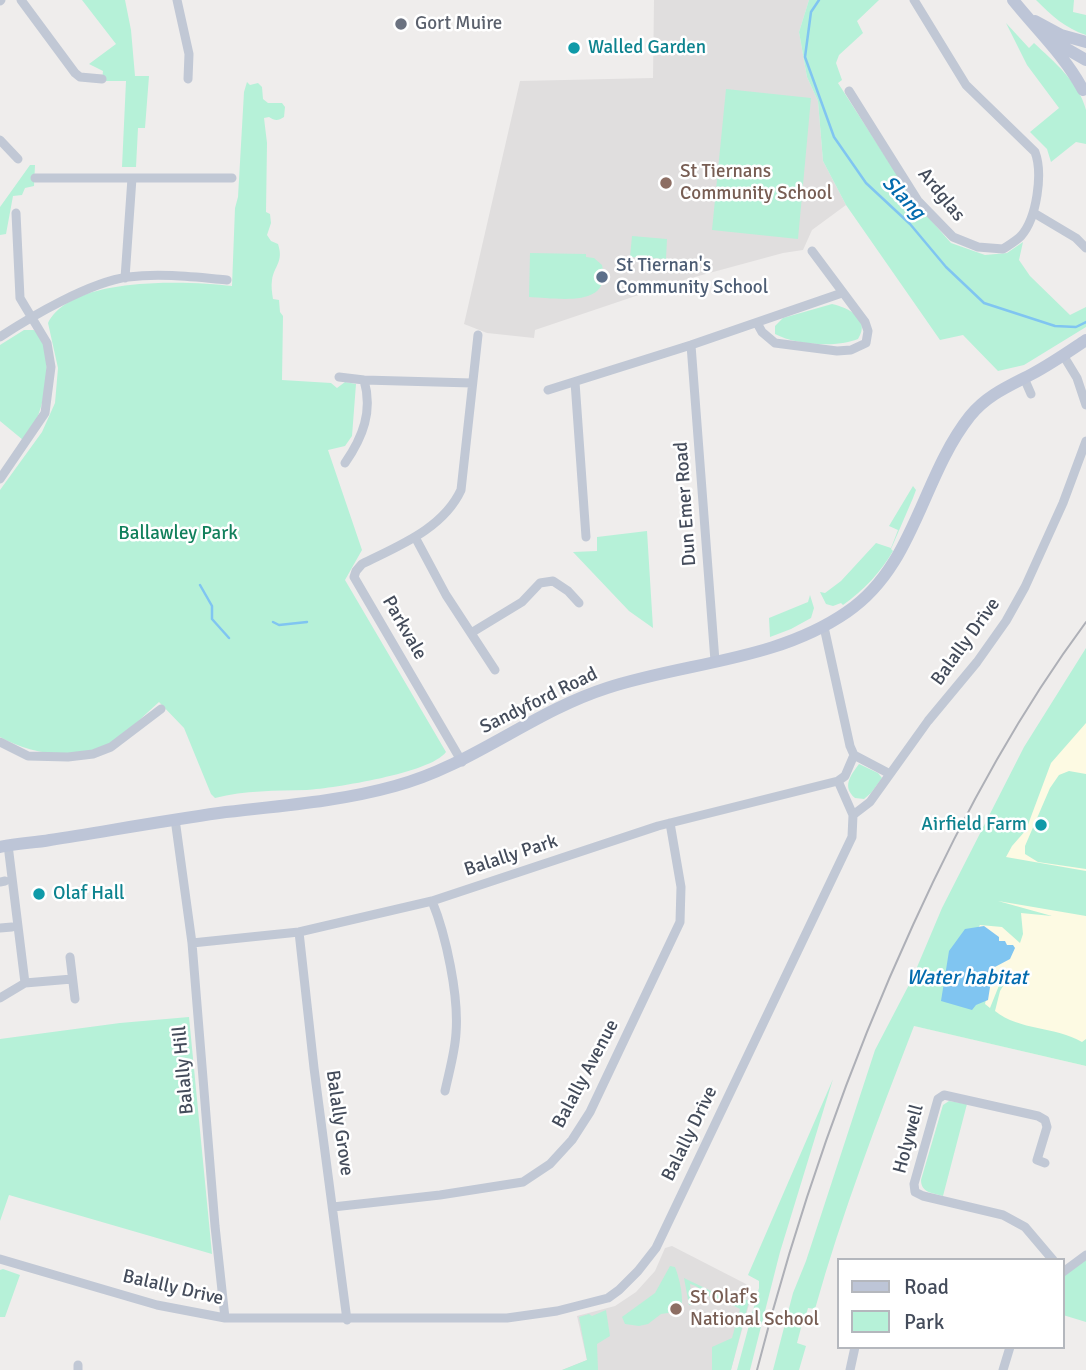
<!DOCTYPE html>
<style>
body{margin:0}
#map{position:relative;width:1086px;height:1370px;overflow:hidden;background:#efedec;font-family:Signika,sans-serif}
canvas{display:block}
.legend{position:absolute;left:837px;top:1258px;width:228px;height:91px;box-sizing:border-box;background:#fff;border:2px solid #b4b7bd;margin:0;padding:9px 12px;list-style:none;font-size:21px;color:#444c5b}
.legend li{display:flex;align-items:center;gap:14px;height:35px}
.legend b{width:35px;border:2px solid #b4b7bd}
</style>
<div id="map">
<canvas width="1086" height="1370"></canvas>
<ul class="legend">
<li><b style="height:9px;background:#bdc5d7"></b>Road</li>
<li><b style="height:19px;background:#b6f1d8"></b>Park</li>
</ul>
</div>
<script>
const context = document.querySelector('canvas').getContext('2d');
context.lineJoin = 'round';
function fill(path, color) {
  context.fillStyle = color;
  context.fill(path, 'evenodd');
}
function trace(path, color, width, dash) {
  context.strokeStyle = color;
  context.lineWidth = width;
  context.lineCap = dash ? 'butt' : 'round';
  context.setLineDash(dash || []);
  context.stroke(path);
}
function drawText(font, color, halo, rows, align = 'center') {
  context.font = font + ' Signika,sans-serif';
  context.lineWidth = 5;
  context.setLineDash([]);
  context.textBaseline = 'middle';
  context.strokeStyle = halo;
  context.fillStyle = color;
  for (const [text, x, y, turn = 0] of rows) {
    context.save();
    context.translate(x, y);
    context.rotate((+turn || 0) * Math.PI / 180);
    context.textAlign = isNaN(turn) ? turn : align;
    if (halo) context.strokeText(text, 0, 0);
    context.fillText(text, 0, 0);
    context.restore();
  }
}
const commercial = new Path2D(`
 M1086,673V1066L915,1026Z`);
const education = new Path2D(`
 M654,0H809L799,32L807,77L818,101L823,161L846,205L812,230L803,250L783,253L680,281L535,330L534,338L487,333L464,324L520,81L653,78Z
 M672,1246L746,1284L750,1290L751,1297L731,1370H562L587,1360L577,1316L615,1306L636,1292L655,1271L665,1248Z`);
const green = new Path2D(`
 M82,0H125L131,30L135,76H149L145,128H138L136,167H122L126,81H102L103,71L89,64L116,44Z
 M809,0H879L857,21L863,33L839,55L836,63L842,80L838,83L914,201L951,243L985,255L1007,253L1023,242L1019,260L1030,276L1070,315L1086,307V327L1024,365L998,371L963,335L940,340L846,205L823,161L818,101L807,77L799,32Z
 M1036,0H1074L1073,12L1086,15V35C1065,28 1052,16 1036,0Z
 M1006,23L1029,48L1034,43C1054,62 1079,82 1086,110C1086,120 1086,133 1086,144L1076,142L1051,162L1047,149L1030,132L1059,108L1027,65Z
 M247,82L250,85L258,83L262,87L263,99L268,103H282L285,107L284,117C278,121 275,121 269,117L264,118L267,143L266,212L270,214L271,223L267,235L271,241L278,244C284,262 274,266 272,280C271,286 272,293 273,299L279,300L280,312L283,316L282,380L331,383L337,388L345,382L356,384L352,436L345,446L328,450L362,550L345,580L446,752C431,773 334,788 307,790C276,791 245,790 215,798L211,794L184,728L159,702C143,716 127,734 109,744C75,762 31,754 0,737V490L42,432L55,403L58,368L48,323C72,275 188,281 232,286L235,208L238,197L244,92Z
 M726,89L811,98L798,239L712,230Z
 M30,165H35L34,186L25,188L22,195L13,196L6,234L0,235V207Z
 M632,236L667,239L666,259L630,257Z
 M530,253L586,254V257L594,258L602,265C613,309 557,298 529,297Z
 M832,304C849,308 871,319 858,339C836,348 796,345 775,334V326L783,318Z
 M24,330H34C54,349 47,392 38,416C34,424 28,432 23,440L0,421V345Z
 M913,486L916,490L913,498L891,549L893,551C881,572 863,591 843,605L841,603L833,606L826,604L820,592L825,593L841,581L876,543L891,548L898,530L889,526Z
 M647,531L653,628L629,611L573,552L597,551V537Z
 M810,595L814,608L811,618L791,629L770,637L769,618L808,602Z
 M1086,648V723L1051,763L1026,830L1012,846L1006,857L1086,871V916L998,901L1052,916L1021,913L1023,934L1020,943L1002,927L980,925L963,949L987,995L985,1004L990,1008L1002,978H1008L1000,991L995,1011C1020,1031 1055,1026 1082,1042L1086,1039V1066L914,1026C878,1119 842,1213 815,1309L808,1308L806,1315L813,1318L811,1326L802,1324L797,1343L806,1346L799,1370H773L793,1293L806,1261L875,1050L912,979L942,908L1024,747Z
 M859,764L878,773L882,778L871,793L864,799L855,798C842,787 850,776 859,764Z
 M1069,771L1086,774V869L1038,862L1025,854V846L1050,788L1059,775Z
 M189,1017L212,1254L9,1195L0,1221V1039L120,1023Z
 M833,1079L780,1252L750,1370H737L759,1288V1281L748,1275Z
 M949,1101L967,1104L943,1196C933,1193 921,1193 921,1180L943,1105Z
 M1086,1255V1322L1063,1315V1272Z
 M670,1266L675,1267C680,1280 684,1298 681,1311L661,1314L648,1324L639,1326L625,1324L622,1317L655,1293Z
 M3,1269L20,1275L5,1317H0V1270Z
 M684,1278L738,1304L741,1297L749,1301L731,1370H712V1347L732,1338L740,1309C731,1304 721,1301 711,1297C703,1293 701,1287 690,1284L692,1305H689Z
 M606,1310L610,1336L597,1344L598,1370H562L587,1360L579,1317L589,1314L592,1316Z`);
const water = new Path2D(`
 M984,926L999,937V941H1005L1007,945H1013L1015,948L1010,959L993,968L988,1000L976,1005L972,1010L941,1001L949,951L965,929Z`);
const stream = new Path2D(`
 M819,0L811,12L805,57L834,137L866,183L910,224L946,267L984,303L1055,326L1076,327L1086,322
 M200,585L212,606V619L229,638
 M273,622L279,625L307,622`);
const street = new Path2D(`
 M21,0L75,73L80,77L102,79
 M177,0L189,54L188,79
 M0,1L1,0
 M849,91L918,201L953,237L978,247L1003,249C1009,245 1016,241 1021,236C1037,218 1043,173 1035,152L966,85L914,0
 M0,140L18,159
 M35,178H232
 M1034,213L1076,238L1086,248
 M125,278L132,178
 M757,323L762,332L775,343L837,351L851,350L866,343L868,331L865,322L812,251
 M0,337C32,316 90,282 128,277C161,273 194,277 227,280
 M691,345L715,661
 M1063,355L1077,378L1086,405
 M339,377L364,380L472,383
 M1024,378L1031,394
 M575,382L586,537
 M548,390L691,345L842,293
 M345,463C363,437 373,411 364,380
 M0,479L45,413L51,367L47,343L20,298L16,213
 M415,537L446,595L495,670
 M824,627L850,746L854,755L890,774
 M471,633L522,602L540,583L553,581L568,591L579,603
 M0,742L28,756L68,757L93,754L111,747L161,709
 M462,762L354,577L356,571L362,564C398,546 443,529 461,490L478,335
 M853,815L870,802L928,721L977,662L1006,621L1025,587L1063,503L1086,441
 M175,819L192,943L215,1226L225,1318
 M8,845L25,983
 M0,882L5,881
 M432,901C446,935 459,996 456,1033C455,1052 449,1072 445,1091
 M0,928L12,927
 M299,932L314,1068L347,1320
 M192,943L299,932L432,901L658,826L838,781
 M70,957L75,999
 M0,998L25,983L72,979
 M1045,1163L1037,1160L1047,1127L1045,1120L1038,1116L944,1095L938,1099L914,1184L915,1192L923,1196L1003,1215L1025,1227L1053,1260
 M333,1207L440,1195L523,1182L550,1164L572,1140L590,1112L680,922L681,887L670,823
 M0,1259L157,1305L225,1318H507L557,1311L608,1298L619,1290L638,1271L656,1248L852,837L853,815L838,781L845,776L854,755
 M1063,1272L1086,1255
 M78,1365V1370
 M850,1370L855,1347
 M1003,1370L1010,1347`);
const secondary = new Path2D(`
 M1013,0C1037,30 1065,56 1083,90
 M1035,21L1061,35L1086,42
 M1053,41L1086,60
 M0,847C17,843 34,843 50,840C107,831 163,821 219,813C277,806 338,802 395,786C471,766 532,712 607,688C687,662 776,661 847,612C915,566 921,478 970,416C987,395 1009,386 1032,374C1051,364 1068,352 1086,340`);
const tram = new Path2D(`
 M757,1370C796,1217 847,1069 913,925C961,819 1017,715 1086,622`);
const markers = [
 [401,24,7,"#6b7280"],
 [574,48,7,"#0f9aa8"],
 [666,183,7,"#8d6e63"],
 [602,277,7,"#5c6f8a"],
 [1041,825,7,"#0f9aa8"],
 [39,894,7,"#0f9aa8"],
 [676,1309,7,"#8d6e63"]
];
const worshipNames = [
 ["Gort Muire",415,24]
];
const cultureNames = [
 ["Walled Garden",588,48],
 ["Airfield Farm",1027,825,"right"],
 ["Olaf Hall",53,894]
];
const educationNames = [
 ["St Tiernans",680,172],
 ["Community School",680,194],
 ["St Olaf's",690,1298],
 ["National School",690,1320]
];
const streetNames = [
 ["Ardglas",941,195,51],
 ["Dun Emer Road",686,504,-94],
 ["Parkvale",404,628,60],
 ["Balally Drive",966,642,-54],
 ["Sandyford Road",539,701,-26],
 ["Balally Park",511,856,-18],
 ["Balally Hill",184,1070,-95],
 ["Balally Avenue",586,1074,-62],
 ["Balally Grove",339,1123,82],
 ["Balally Drive",690,1134,-64],
 ["Holywell",909,1139,-75],
 ["Balally Drive",173,1288,13]
];
const serviceNames = [
 ["St Tiernan's",616,266],
 ["Community School",616,288]
];
const parkNames = [
 ["Ballawley Park",178,534]
];
const waterNames = [
 ["Slang",903,198,46],
 ["Water habitat",967,978]
];
fill(commercial, '#fdfae3');
fill(education, '#e0dede');
fill(green, '#b6f1d8');
fill(water, '#80c5f1');
trace(stream, '#80c5f1', 2.5);
trace(street, '#c1c8d5', 9);
trace(secondary, '#bdc5d7', 12);
trace(tram, '#aeb0b7', 2);
for (const [x, y, r, color] of markers) {
  const dot = new Path2D();
  dot.arc(x, y, r, 0, 2 * Math.PI);
  context.fillStyle = color;
  context.fill(dot);
  trace(dot, '#fff', 2.5);
}
drawText('19px', '#5b616d', '#fff', worshipNames, 'left');
drawText('19px', '#0d838f', '#fff', cultureNames, 'left');
drawText('19px', '#785e54', '#fff', educationNames, 'left');
drawText('19px', '#444c5b', '#fff', streetNames);
drawText('19px', '#4e5e75', '#fff', serviceNames, 'left');
drawText('19px', '#11805c', '#fff', parkNames);
drawText('italic 21px', '#036bae', '#fff', waterNames);
</script>
